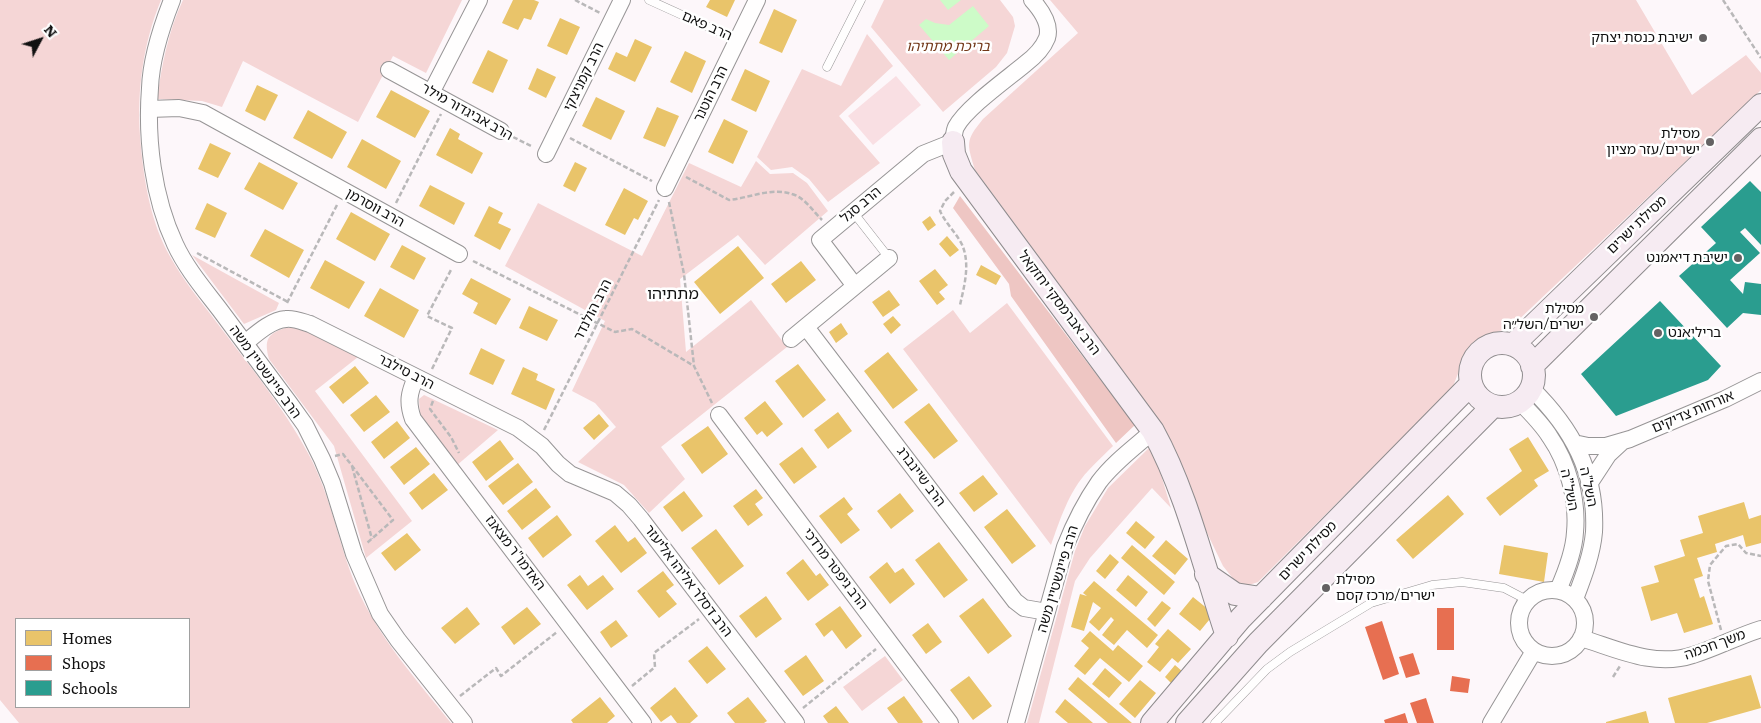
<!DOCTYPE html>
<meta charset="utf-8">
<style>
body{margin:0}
#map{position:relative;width:1761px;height:723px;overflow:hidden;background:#fdf7fa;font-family:Literata,serif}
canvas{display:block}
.legend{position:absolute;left:15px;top:618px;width:175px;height:90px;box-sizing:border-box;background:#fff;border:1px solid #a0a0a0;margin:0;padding:6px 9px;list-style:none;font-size:15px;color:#111}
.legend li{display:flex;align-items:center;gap:10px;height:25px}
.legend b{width:25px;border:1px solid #a0a0a0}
.north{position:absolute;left:15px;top:15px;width:50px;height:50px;-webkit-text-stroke:4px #fff;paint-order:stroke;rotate:50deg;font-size:14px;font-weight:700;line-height:20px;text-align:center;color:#111}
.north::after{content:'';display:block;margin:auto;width:18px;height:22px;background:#111;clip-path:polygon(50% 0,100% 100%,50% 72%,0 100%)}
</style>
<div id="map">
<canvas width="1761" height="723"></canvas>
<ul class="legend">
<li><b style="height:14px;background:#e9c46a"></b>Homes</li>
<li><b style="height:14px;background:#e76f51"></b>Shops</li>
<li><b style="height:14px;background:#2a9d8f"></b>Schools</li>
</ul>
<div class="north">N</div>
</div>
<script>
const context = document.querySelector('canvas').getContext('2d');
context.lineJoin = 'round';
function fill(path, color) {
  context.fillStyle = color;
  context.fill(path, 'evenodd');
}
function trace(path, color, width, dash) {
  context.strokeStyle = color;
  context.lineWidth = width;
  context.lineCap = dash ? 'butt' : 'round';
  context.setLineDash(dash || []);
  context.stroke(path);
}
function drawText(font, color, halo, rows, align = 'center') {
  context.font = font + ' Literata,"Noto Sans Hebrew",serif';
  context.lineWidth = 5;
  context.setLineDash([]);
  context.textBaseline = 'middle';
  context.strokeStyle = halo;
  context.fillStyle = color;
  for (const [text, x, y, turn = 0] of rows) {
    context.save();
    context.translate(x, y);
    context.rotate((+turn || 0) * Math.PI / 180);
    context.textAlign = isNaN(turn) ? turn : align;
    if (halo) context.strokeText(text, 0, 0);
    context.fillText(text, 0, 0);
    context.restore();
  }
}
const green = new Path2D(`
 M0,0H161C143,44 137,89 140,136C143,174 149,216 167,251C178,272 193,292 208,311C243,358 282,404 309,455C331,496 338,543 356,586C378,637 416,679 451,723H19L0,700ZM16,619H189V707H16Z
 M183,0H462L426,73L393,56L358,122L243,61L222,107L202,101L157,99C162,64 168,32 183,0Z
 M884,0H1000L1013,17L1015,26L1007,53L996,67L943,112L871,27Z
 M1050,0H1636L1692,95L1746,55L1761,73V90L1511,327C1474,339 1466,351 1453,387L1258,582L1246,586L1235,581L1223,566L1196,510L1159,420L975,170C967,143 965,141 983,119L1078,33Z
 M867,34L893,66L839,116L880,163L828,202L809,179L792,167L771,170L757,157L802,69L841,86Z
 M756,161L770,174L793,173L807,183L828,211L765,265L738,235L680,279L686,352L751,300L787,347L661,447L685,479L649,513L624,485L578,462L616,427L595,403L572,391L605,321L505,266L538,203L642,256L689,163L741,187Z
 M192,255L279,303L276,310L244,324Z
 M1007,303L1113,446C1105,454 1096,462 1088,471C1069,491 1060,520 1051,545L903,349L953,310L970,333Z
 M285,328H300L358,357L315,391L412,521L366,558L334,446L269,359C264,340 267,334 285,328Z
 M424,395L498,430L456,466L420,414L419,399Z
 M1152,445L1171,508L1152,488L1090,558L1075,581L1039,723H1027L1075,551L1085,526L1108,488Z
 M885,656L903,680L862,711L843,687Z`);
const forest = new Path2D(`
 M960,196L1135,425L1116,443L1011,296L1009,284L953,208Z`);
const pitch = new Path2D(`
 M896,76L921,105L873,145L848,116Z`);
const water = new Path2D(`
 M940,0H961L948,10Z
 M973,6L989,26L949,60L919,25L926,19L935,23L949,25Z`);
const homes = new Path2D(`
 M513,0H534L539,2L531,20L524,18L518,30L502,23Z
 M710,0H735L727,17L706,7Z
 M774,9L797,20L782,53L759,43Z
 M560,18L580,27L567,55L547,46Z
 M635,39L652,47L635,82L608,69L616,52L627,57Z
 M488,50L508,60L493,93L472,83Z
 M685,51L706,61L692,93L670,82Z
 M537,68L556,77L546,98L528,89Z
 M745,69L770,81L756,112L731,100Z
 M257,85L278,95L265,121L245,111Z
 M391,90L430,111L415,138L376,117Z
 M596,97L625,111L611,140L582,126Z
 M657,107L679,116L665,147L643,138Z
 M308,110L347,132L332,159L293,138Z
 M724,119L748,131L733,164L708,152Z
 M450,128L460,134L458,139L483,153L472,174L436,155Z
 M362,139L401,161L386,189L347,167Z
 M210,143L231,153L218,178L198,169Z
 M259,162L298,183L283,210L244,189Z
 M575,162L587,168L575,192L563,186Z
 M430,185L465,203L454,225L419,206Z
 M624,188L648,201L638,220L634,218L625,235L605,225Z
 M207,203L227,213L215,238L195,229Z
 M489,206L503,213L498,223L511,229L500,250L474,236Z
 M351,212L390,234L375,261L336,239Z
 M930,216L936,225L928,231L922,222Z
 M265,229L304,250L289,278L250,256Z
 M947,236L959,250L950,257L939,244Z
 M402,245L426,258L414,280L390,267Z
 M738,246L764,278L720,314L694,282Z
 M325,260L365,282L349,309L310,288Z
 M801,261L816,280L786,303L771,284Z
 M981,265L1001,276L996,285L976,275Z
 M935,269L948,285L939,292L945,299L937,305L919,281Z
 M471,278L511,299L496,325L473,313L478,303L462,294Z
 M380,288L419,310L404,338L364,316Z
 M889,290L900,305L883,317L872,302Z
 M529,306L558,320L547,341L519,328Z
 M893,316L901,325L891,334L883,324Z
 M841,323L848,334L836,343L829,332Z
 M481,348L505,360L493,385L469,374Z
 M888,352L918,390L893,409L864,371Z
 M798,364L826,400L803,418L775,381Z
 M355,366L369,383L343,404L329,387Z
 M523,367L538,374L536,380L555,389L546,410L511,394Z
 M376,395L390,412L364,432L350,415Z
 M765,401L783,424L767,437L762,431L757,435L744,418Z
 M929,403L958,441L934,459L904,422Z
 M838,412L852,431L828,449L814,430Z
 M599,414L609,426L594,440L583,428Z
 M397,421L410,438L384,459L371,442Z
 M708,426L728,454L702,474L681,445Z
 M1528,437L1549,471L1534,480L1538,486L1500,516L1486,498L1522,471L1509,449Z
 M500,440L514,459L486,481L472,462Z
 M416,447L430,464L404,485L390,467Z
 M802,447L817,467L794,484L779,464Z
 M518,463L533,482L503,505L488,486Z
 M434,473L448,490L422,510L409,493Z
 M983,475L998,494L974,512L959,493Z
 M536,488L551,507L522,530L507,511Z
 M756,489L763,498L755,504L763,515L748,526L733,506Z
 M684,491L703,516L682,532L663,507Z
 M900,493L914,511L891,529L877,511Z
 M1448,495L1464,514L1413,559L1396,540Z
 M844,497L853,509L847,514L860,530L841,544L819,516Z
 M1744,502L1749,519L1761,515V543L1746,547L1743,535L1715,544L1717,552L1697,558L1703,576L1694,579L1700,598L1704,596L1713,624L1684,633L1677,613L1651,621L1641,587L1659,582L1654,566L1685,556L1680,540L1703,533L1698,516Z
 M1007,509L1036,546L1012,564L984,527Z
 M557,515L572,535L543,558L528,538Z
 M1136,521L1155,537L1145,549L1126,533Z
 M615,525L628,542L635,537L647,553L621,573L595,541Z
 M716,529L744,566L719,585L691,548Z
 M407,533L421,550L395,571L381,553Z
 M1166,540L1188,559L1175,575L1152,556Z
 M939,542L968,580L944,598L915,560Z
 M1132,545L1175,582L1164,595L1121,558Z
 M1504,545L1548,553L1544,582L1499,574Z
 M1110,554L1119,562L1105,579L1096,571Z
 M803,559L816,576L820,573L829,585L808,601L786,573Z
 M887,562L895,573L903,568L915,584L890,604L869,577Z
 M663,571L674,585L666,591L677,604L659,618L637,591Z
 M580,575L588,586L603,575L614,589L587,610L567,585Z
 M1128,575L1148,592L1136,607L1116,590Z
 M1094,581L1158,635L1147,648L1127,630L1114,645L1102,635L1114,620L1111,617L1099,631L1089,622L1101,608L1093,602L1084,631L1071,627L1080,594L1087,596L1083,593Z
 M766,596L782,619L756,638L739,616Z
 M1193,597L1214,614L1200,631L1179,614Z
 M983,598L1012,636L988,654L959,616Z
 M1162,601L1171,608L1155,627L1147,619Z
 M840,606L862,636L846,649L832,630L824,637L815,624Z
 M467,607L480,624L455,644L441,628Z
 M527,607L541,624L514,645L501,627Z
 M616,620L628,636L611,648L600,632Z
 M928,623L942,642L926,654L912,635Z
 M1168,629L1191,649L1178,663L1172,658L1160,672L1147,662L1159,647L1155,644Z
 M1090,631L1113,651L1118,645L1143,666L1129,682L1100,658L1085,675L1074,666L1089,648L1081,641Z
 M707,646L726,669L707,684L688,661Z
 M806,655L824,681L803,696L784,671Z
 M1175,665L1183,672L1173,685L1165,677Z
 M1105,668L1122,683L1109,698L1092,684Z
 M1751,675L1761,708L1707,723H1675L1668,698Z
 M969,676L992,706L973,720L950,690Z
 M1078,677L1132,723H1108L1068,689Z
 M1140,680L1156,693L1135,718L1119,704Z
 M675,687L698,716L690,723H677L671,715L661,722L650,708Z
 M904,696L923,722L922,723H898L887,708Z
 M600,697L615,716L607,723H573L571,720Z
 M748,697L767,721L764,723H735L727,713Z
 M1065,699L1093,723H1068L1055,712Z
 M836,706L849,723H828L823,716Z
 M1646,711L1649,723H1606V722Z`);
const shops = new Path2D(`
 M1437,608H1454V650H1437Z
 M1382,621L1399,674L1383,680L1365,627Z
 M1413,653L1420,674L1406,678L1399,657Z
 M1452,676L1470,679L1468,693L1450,691Z
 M1426,698L1434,723H1417L1410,703Z
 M1405,713L1408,723H1385L1384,720Z`);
const schools = new Path2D(`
 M1750,181L1761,192V245L1745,228L1740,232L1760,253L1730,280L1743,294L1745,282L1761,284V315L1743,313L1727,328L1679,276L1716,243L1701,227Z
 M1660,301L1721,366L1708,380L1616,416L1581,374Z`);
const path = new Path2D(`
 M575,0L600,13
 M1723,0L1761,58
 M513,137L533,147
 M570,138L652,181
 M686,177L729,200C749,198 772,187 792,194C804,197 813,211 822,220
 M954,192L945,201L940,211C946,224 959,236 963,247C970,266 964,287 960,305
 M669,202L684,274L694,366L712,403
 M396,203L441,114
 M197,253L288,302
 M473,261L615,332L632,329L694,366
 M287,303L338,203
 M432,369L452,328L427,316L452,268
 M433,401L430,409L451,437L459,453
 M544,430L659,200
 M335,456L343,454L393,520L367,543
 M352,466L372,539
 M1721,630L1708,581L1710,565L1726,546L1738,544L1746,553L1761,556
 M1613,677L1620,666
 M632,686L655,667L654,653L699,619
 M460,696L496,668L501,676L557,632
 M803,708L876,649`);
const lane = new Path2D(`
 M649,0L737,40
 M827,67L861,0
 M853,212L889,258
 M1215,723L1267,669L1290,652L1371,603L1432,585L1462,582L1504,588L1527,600`);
const street = new Path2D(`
 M172,0C161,28 151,58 150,88C146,139 153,197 175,244C186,268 204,289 220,310C243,341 267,373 290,404L305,425L322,459L332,483L354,554L380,614L398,640L464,723
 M389,70L501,131
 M431,93L479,0
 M149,109L179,108L203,113L459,254
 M546,154L622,0
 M665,188L757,0
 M855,286L820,240L923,154L953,142C954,137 954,131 956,127C966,108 1007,79 1025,64C1033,58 1043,48 1047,38C1051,25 1041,10 1032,0
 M806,327L1015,601L1024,608L1047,612
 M791,339L889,258
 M245,343C256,334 271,320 286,319C294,318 303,322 310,324L518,428L542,446L558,464L570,474L615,493L629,505L641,519L796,723
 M416,377C409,393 407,402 413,419L643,723
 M1531,388C1572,428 1597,473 1594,532C1592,555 1583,578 1575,599
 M1520,402C1531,413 1542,424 1550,437C1568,463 1578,500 1575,532C1574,552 1566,572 1558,590
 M719,415L950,723
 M1574,443L1588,446H1606L1630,439L1725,399L1761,381
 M1589,484L1608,455L1622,442
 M1519 623a33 33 0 1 1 66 0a33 33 0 1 1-66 0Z
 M1581,638C1617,649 1654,668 1693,655C1716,648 1738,636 1761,629
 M1016,723L1065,547C1074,524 1085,502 1099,482C1114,462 1135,447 1153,431
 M1491,723L1534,651`);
const secondary = new Path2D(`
 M953,142L954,154L961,171L1153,431C1187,493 1204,568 1227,636
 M1470 375a32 32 0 1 1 64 0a32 32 0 1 1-64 0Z
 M1513,345L1761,105
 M1532,366L1761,139
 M1206,574L1235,594L1261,598
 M1152,723L1241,618L1471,384
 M1187,723L1258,643L1493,406`);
const markers = [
 [1703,38,5,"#646263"],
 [1710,142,5,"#646263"],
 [1738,258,5,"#646263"],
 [1594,317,5,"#646263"],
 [1658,333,5,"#646263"],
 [1326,588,5,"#646263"]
];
const streetNames = [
 ["הרב פאם",707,26,24],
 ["הרב קמניצקי",584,77,-64],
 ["הרב הוטנר",711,94,-64],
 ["הרב אביגדור מילר",467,112,29],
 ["הרב סגל",861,205,-40],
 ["הרב ווסרמן",375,208,29],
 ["מסילת ישרים",1637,225,-44],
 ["הרב אברמסקי יחזקאל",1059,303,53],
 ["הרב הולנדר",593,310,-63],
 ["הרב פיינשטיין משה",265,372,54],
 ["הרב סילבר",406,372,27],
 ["אורחות צדיקים",1693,412,-23],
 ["הרב שיינברג",921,477,53],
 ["השל\"ה",1588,487,78],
 ["השל”ה",1569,490,78],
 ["מסילת ישרים",1308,551,-46],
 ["האדמו\"ר מצאנז",515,553,53],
 ["הרב גיפטר מרדכי",835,569,53],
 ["הרב פיינשטיין משה",1058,579,-73],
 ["הרב דסלר אליהו אליעזר",688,581,53],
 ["משך חכמה",1715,645,-20]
];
const poiNames = [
 ["ישיבת כנסת יצחק",1693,38],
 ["מסילת",1700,134],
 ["ישרים/עזר מציון",1700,150],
 ["ישיבת דיאמנט",1728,258],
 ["מסילת",1584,309],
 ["ישרים/השל״ה",1584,325],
 ["בריליאנט",1668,333,"left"],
 ["מסילת",1336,580,"left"],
 ["ישרים/מרכז קסם",1336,596,"left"]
];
const parkNames = [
 ["בריכת מתתיהו",948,47]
];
const quarterNames = [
 ["מתתיהו",673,294]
];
fill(green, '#f5d6d6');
fill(forest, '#eec6c3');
fill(pitch, '#f9dfe3');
fill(water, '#cdfbc8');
fill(homes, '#e9c46a');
fill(shops, '#e76f51');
fill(schools, '#2a9d8f');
trace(lane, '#979596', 9);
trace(street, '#979596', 18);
trace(secondary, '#8e8b8d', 24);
trace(path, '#b9b8b9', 2.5, [5, 2.5]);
trace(lane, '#fffefe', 8);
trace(street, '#fffefe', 16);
trace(secondary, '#f6ebf2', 22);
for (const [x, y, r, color] of markers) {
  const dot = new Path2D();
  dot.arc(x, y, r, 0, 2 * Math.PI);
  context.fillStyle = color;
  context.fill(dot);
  trace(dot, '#fff', 2);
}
drawText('14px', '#111', '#fff', streetNames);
drawText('14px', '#111', '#fff', poiNames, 'right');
drawText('italic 14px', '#723718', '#fff', parkNames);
drawText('16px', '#111', '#fff', quarterNames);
</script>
